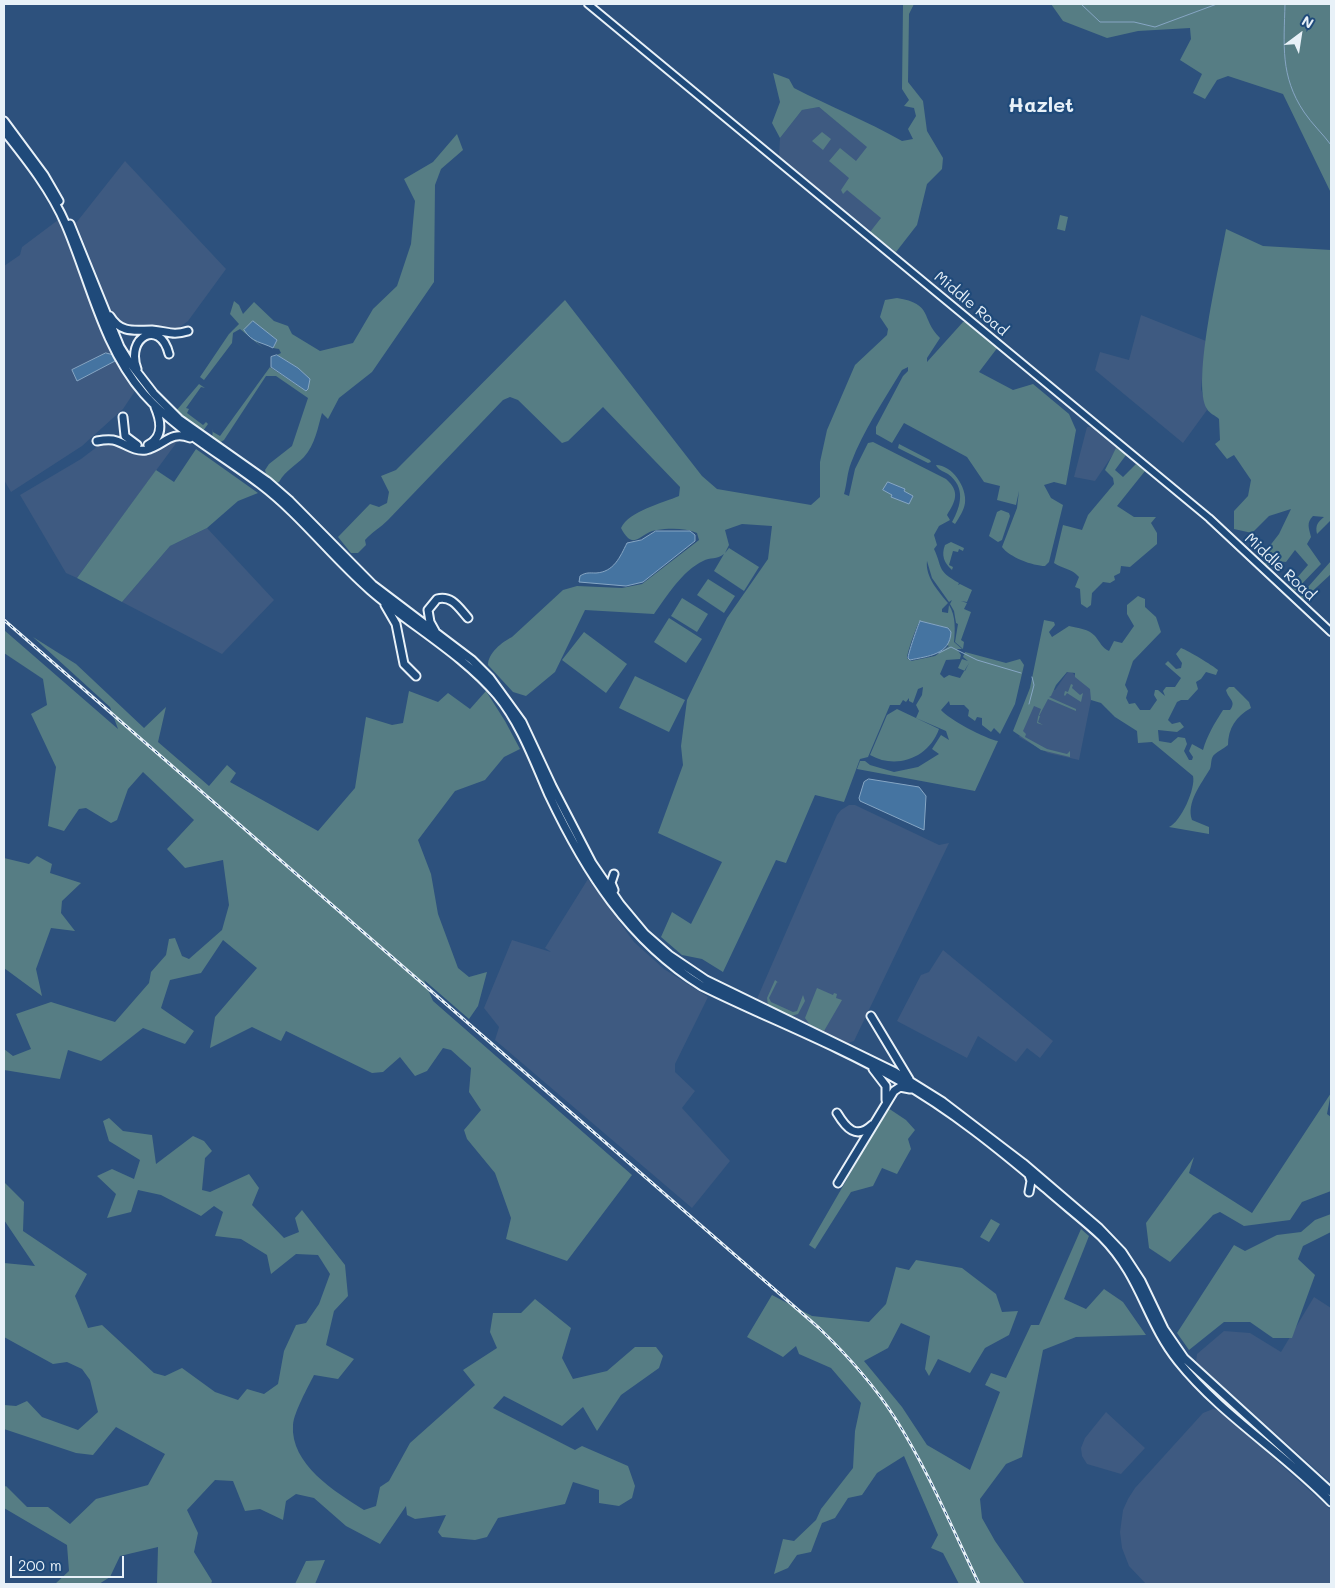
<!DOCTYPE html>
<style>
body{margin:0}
#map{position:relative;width:1335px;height:1588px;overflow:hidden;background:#2d517d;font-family:Mali,sans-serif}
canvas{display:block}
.frame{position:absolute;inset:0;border:5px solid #e8f1f8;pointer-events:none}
.north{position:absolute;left:1275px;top:10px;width:50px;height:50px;-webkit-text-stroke:4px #1f4a7a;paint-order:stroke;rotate:31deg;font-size:14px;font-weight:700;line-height:20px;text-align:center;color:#e8f1f8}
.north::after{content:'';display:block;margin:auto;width:18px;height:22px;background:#e8f1f8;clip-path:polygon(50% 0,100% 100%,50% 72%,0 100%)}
.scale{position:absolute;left:10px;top:1556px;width:114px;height:22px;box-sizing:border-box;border:2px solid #e8f1f8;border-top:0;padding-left:6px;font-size:15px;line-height:18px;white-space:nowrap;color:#e8f1f8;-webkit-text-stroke:4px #1f4a7a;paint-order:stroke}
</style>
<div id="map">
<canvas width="1335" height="1588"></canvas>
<div class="frame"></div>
<div class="north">N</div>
<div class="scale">200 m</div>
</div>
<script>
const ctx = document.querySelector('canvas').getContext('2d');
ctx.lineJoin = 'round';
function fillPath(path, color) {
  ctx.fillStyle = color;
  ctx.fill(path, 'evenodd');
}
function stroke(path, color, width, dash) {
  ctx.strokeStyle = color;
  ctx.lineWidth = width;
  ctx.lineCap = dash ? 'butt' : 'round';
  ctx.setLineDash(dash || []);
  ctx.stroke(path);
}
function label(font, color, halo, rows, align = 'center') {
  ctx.font = font + ' Mali,sans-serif';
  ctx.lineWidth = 4.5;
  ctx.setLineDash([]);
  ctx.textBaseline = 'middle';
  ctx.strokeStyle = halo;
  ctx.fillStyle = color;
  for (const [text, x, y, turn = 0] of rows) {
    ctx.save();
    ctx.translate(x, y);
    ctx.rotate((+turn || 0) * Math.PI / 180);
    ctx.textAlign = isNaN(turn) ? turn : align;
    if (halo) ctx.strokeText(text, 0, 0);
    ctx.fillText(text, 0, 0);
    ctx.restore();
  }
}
fillPath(new Path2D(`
 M819,107L868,147L896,252L779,156L780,138L802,110Z
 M125,161L226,269L188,321L176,330L154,325L127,326L118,322L113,315L76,223Z
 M58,220L116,359L135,391L123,409L82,446L11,492L4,480V266L20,255L22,247Z
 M1141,315L1206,341L1201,389L1207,410L1183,443L1095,370L1100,352L1129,360Z
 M1087,427H1093L1118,447L1095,481L1074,477Z
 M171,438L177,442L77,578L66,573L20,495L81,459L102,443H115L133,452Z
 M207,528L274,600L222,654L122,602L170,546Z
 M1069,670L1093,690L1079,760L1048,753L1019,737L1034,704L1051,688L1055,690Z
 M849,805H855L939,845L949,843L854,1041L848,1043L756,1001L837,815L841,810Z
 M588,879L634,942L664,969L708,997L675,1064V1072L695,1091L682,1108L730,1161L692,1208L495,1040L499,1027L484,1008L512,940L551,952L545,948Z
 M943,950L1053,1041L1040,1058L1027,1048L1016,1062L978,1036L967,1058L897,1021L921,975L929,972Z
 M1314,1297L1331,1308V1483L1196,1362L1197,1354L1224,1331L1250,1333L1281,1352Z
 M1213,1409L1221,1411L1331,1510V1584H1146L1129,1566L1122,1548L1120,1532L1123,1510L1128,1499L1135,1488L1203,1413Z
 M1106,1412L1145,1448L1121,1474L1087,1464L1082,1456L1081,1448L1085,1438Z`), '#3e5a81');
fillPath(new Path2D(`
 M903,4H914L909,14L908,82L923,101L927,131L943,158L942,169L927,184L917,225L896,252L870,232L881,218L847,190L843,194L841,190L849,178L829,161L840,148L856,161L867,147L819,107L802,110L780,138L772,123L780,102L773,73L789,79L794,88C829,106 867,121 902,141L913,139L908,129L916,116L914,108L904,106L909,100L902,89Z
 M1051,4H1331V193L1283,94L1228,76L1217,80L1205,99L1193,93L1202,74L1180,60L1191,39L1190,28L1138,31L1107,38L1063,21Z
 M822,132L831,139L823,150L812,141Z
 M457,134L463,150L441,169L435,185L434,282L372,372L339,398L328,419L322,413C318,427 315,445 304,457C295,466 286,470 279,482L274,484L267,478L265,470L269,464L292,446L308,398L276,376H266L224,440L218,444L212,439L213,429V432L220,436L270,367L306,391L298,368L277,355L281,353L279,349L273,348L277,340L246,332L263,348L240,329L233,333L232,343L204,380L200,377L229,334L239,324L230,314L234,301L239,305L243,314L254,302L274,321L288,326L292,334L320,351L353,343L373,309L397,286L411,244L415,201L404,179L433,162Z
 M1060,215L1068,217L1065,231L1057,229Z
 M1226,229L1263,246L1331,250V520L1317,534C1315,525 1318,522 1324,517L1313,516C1306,523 1309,528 1311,537L1307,544L1321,564L1295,591L1290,586L1308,565L1295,550L1286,562L1277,561L1275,569L1265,564L1262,556L1279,534L1291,509L1269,516L1252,533L1234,529V511L1248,496L1251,480L1234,455L1227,459L1215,444L1220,440L1219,419C1216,416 1209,413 1207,409C1191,383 1220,264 1226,229Z
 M897,298C934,304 920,318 940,338L927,358V362L963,322H967L998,347L979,372L1013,390L1033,384L1069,414L1076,430L1066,485L1054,482L1044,485L1051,498L1063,505L1049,562L1045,566C1033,566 1009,557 1002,547L1017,508L1019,491L1016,505L997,500L1000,486L984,482L967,457L904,423L892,443L876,434V427L903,376L908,371V367L902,370C884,400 863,431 851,463C847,473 847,484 844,494L849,496L855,469L868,443L873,442L946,479C961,492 955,502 947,515L950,520L939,526L934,535L937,545L934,549C943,568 936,570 959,583L958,585L960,584L972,590L967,602L961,601L967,603L964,609L971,612L961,640L964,642L963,649L955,642L958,624L956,623L954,611L950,604L952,600L949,602L932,578L927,561C925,577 939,592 948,603L942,609V612L948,613L949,605C956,616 955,630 954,642L962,649H957L961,655L960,659L946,660L940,674L944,678L949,675L960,678L969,663L965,671L958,668L962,659L968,661L963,657L965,652L1006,663L1020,659L1024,665L1015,704L1000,734L994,728L991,732L982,725V718L977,717L975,721L968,716L969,710L964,705H950L949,701L941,710C948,719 986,739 998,741L975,791L857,769L860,761H865L870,765L894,772L918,767L939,754L932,749L941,735L949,740L946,731L916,718L919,711L916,705L922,695L923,687L918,689L913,703L909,701V698L906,702L903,700L900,705H890L868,757L860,759L844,802L815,795L786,863L776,860L723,972L702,959L682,955L661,937L672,912L691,924L722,862L658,833L683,765L681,746L687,700L727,618L768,559L772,526L742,524L725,530L729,545L725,553L729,548L759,567L744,591L714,571L724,554C717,560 710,557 703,561C682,571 667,596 654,614L585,610L555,672L526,696L513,692L488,665C488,653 502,642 512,637L563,590L577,586L622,588L642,584L699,540L697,533C686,528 670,528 657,530C640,532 634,553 621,528C629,511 663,503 679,496L680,487L603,407L568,441L562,443L518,400L510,397L503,400L388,520C380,528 372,532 365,540L366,545L358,553H351L338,537L370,504L379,507L387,503L389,492L381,476L396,470L565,300L702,476L717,489L811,505L820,497V462L827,430L855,365L887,335L888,329L880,317L885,300ZM920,621L949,628L951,635L947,645L949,646L935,656L911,661L907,658C907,653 917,624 920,621Z
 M199,384L205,388L201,387L186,408L189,409L187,413L203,425L206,422L208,424L203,431H198L176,411Z
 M899,444L930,460L931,462L928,463L898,448Z
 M1116,448L1126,455L1115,470L1123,477L1136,464L1145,471L1117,506L1134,517H1156L1151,523L1157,533V544L1130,567L1121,566L1120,573L1114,576L1115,580L1110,583L1103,582L1092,593L1091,605L1087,608L1081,604L1080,589L1075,587L1079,577C1071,568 1063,569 1054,563L1063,525L1082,530L1088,515L1114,484L1113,478L1105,470Z
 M196,449L258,493L238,501L207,528L170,546L122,602L77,578L156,470L174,482Z
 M936,465C952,465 967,487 965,503C964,510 959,518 955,524L952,522C961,506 966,487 948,474C943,471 938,470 936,465Z
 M1001,510L1009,513L1010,516L1002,540L998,542L989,536L997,512Z
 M951,542L964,548L963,551L959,549L958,552L953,551L949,565L953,567L952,570C944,563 941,555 945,545Z
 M1331,561V574L1304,599L1300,596Z
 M708,579L735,596L724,613L697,595Z
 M1138,596L1145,599V607L1156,617L1161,632L1133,661L1125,685L1128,691L1126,698L1129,704L1135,703L1140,710H1150L1157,700L1154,695L1155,690H1158L1165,696L1163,691L1166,687H1175L1181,678L1165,664L1168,661L1176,669L1181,668L1182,663L1176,654L1181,648C1189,651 1212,665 1218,670L1216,675L1206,672L1201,679L1196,682L1198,689L1188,700H1181L1177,702L1168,720L1172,724L1180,722L1184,727L1177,732L1158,730L1159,741L1171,743L1178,737L1185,738L1187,744L1184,751L1189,760H1192L1193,757L1189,751L1192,744L1203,750C1207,736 1214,724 1223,710H1230C1237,701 1228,699 1226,690L1229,687H1234L1249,702L1251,708C1236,716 1228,729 1228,745C1223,749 1218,751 1215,754C1210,758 1212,764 1210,769C1201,784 1186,803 1192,820L1209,827V834L1169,827C1181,822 1196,788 1193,776L1152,742L1138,743L1137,731L1115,717L1101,703L1091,700L1090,689L1075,677V673L1067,672L1056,685L1051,696L1049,697L1076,709V711L1048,699L1039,716H1040L1038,722L1043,725L1037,723L1038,717L1035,725L1041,709L1034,706L1023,731L1026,734L1025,737L1047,749L1067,754L1070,751V757L1041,750L1013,731L1030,688L1044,620L1054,622L1055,625L1049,632L1052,637L1069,626C1078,628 1089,629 1095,636C1100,642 1102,648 1109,651L1114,641L1122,643L1134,626L1127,614V605Z
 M682,598L708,614L697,632L671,616Z
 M669,618L702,639L686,663L654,642Z
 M4,630L118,729L110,707L33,637L76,664L144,728L166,707L158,742L209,786L227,765L236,773L230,782L318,831L355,788L366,717L392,725L403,723L409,691L438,702L448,693L470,709L486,691L505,721L520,749L504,757L485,780L455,791L418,840L431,874L438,914L458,968L469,977L487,972L478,1006L469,1019L424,980L433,1001L632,1175L567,1261L506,1239L511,1218L495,1173L467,1139L464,1130L481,1110L469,1092L471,1068L451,1050L443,1048L427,1071L415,1076L400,1057L383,1072L372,1073L286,1031L281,1041L252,1027L210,1048L215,1017L257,968L223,940L201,973L170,980L161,1008L194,1031L185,1044L143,1028L101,1061L68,1050L60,1079L4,1070V1049L13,1056L31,1049L16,1014L51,1002L115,1022L149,983L151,972L166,955L169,939L175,938L182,956L189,959L222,930L229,905L223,860L185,868L167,849L194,820L143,772L128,789L117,820L111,823L86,808L79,809L64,831L48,826L56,767L31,714L47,705L43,679L4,653Z
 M584,632L627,664L606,693L562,660Z
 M635,676L685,700L669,732L619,708Z
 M1071,684L1073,685L1072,688L1080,695L1083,693L1081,702L1067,693L1065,696L1064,695L1065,691L1068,692Z
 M897,709L939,729C929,758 896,770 870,755L887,715Z
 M37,856L52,864L50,873L81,883L62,901L61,913L75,931L51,928L36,969L42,996L4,968V858L29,864Z
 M775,980L779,983L777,982L769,998L771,1002L793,1012L797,1011L803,995L805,1001L798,1014L791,1016L768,1005L767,998Z
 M817,988L833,995L834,993L837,994L836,998L842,1000L824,1031L810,1025L805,1018Z
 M1331,1093L1327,1114L1331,1117V1191L1302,1202L1290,1220L1244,1226L1220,1212L1213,1215L1170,1262L1149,1248L1146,1223L1194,1157L1189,1173L1252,1213Z
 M888,1108L906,1120L915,1130L908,1139L911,1149L897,1174L882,1168L873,1186L851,1192L815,1249L809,1245Z
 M109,1118L123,1131L152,1135L156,1164L193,1136L204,1141L212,1151L205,1158L202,1190L210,1192L249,1174L259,1188L252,1205L284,1238L299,1232L295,1218L302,1210L345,1265L348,1296L334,1311L326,1345L354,1359L338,1379L314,1375C308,1387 294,1412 293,1425C290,1464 335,1492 364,1510L376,1506L380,1487L389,1481L410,1443L475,1385L463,1370L497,1348L490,1332L493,1313H521L535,1299L571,1328L562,1358L573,1379L607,1371L635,1347H656L663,1356L659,1368L621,1395L597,1431L583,1407L562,1426L504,1396L493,1408L575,1450L582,1446L628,1466L635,1486L632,1498L619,1506L599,1503V1490L573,1482L565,1504L498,1518L487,1537L475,1540L442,1537L438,1532L446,1515L415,1519L407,1515L406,1506L380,1544L346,1526L314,1498L296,1494L286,1501L283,1520L260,1509L245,1511L233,1481L215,1480L187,1510L198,1533L194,1552L212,1581L211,1584H157L158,1547L120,1556L110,1577L99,1584H55L69,1571L67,1545L4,1508V1487L6,1486L27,1507H48L70,1524L96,1499L148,1485L165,1454L116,1427L93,1455L76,1453L4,1429V1405L16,1406L27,1401L42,1417L78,1430L98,1412L90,1380L82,1369L67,1362L53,1364L4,1337V1263L35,1266L4,1220V1182L24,1202L23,1231L87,1274L75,1296L88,1328L102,1325L154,1373L165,1376L182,1368L215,1392L238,1400L247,1389L264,1394L278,1384L284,1351L296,1325L306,1323L319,1304L330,1274L318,1255L296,1254L271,1274L267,1255L241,1239L215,1236L223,1212L214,1206L201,1216L161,1195L138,1190L131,1212L107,1218L116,1194L97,1176L112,1169L134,1179L140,1160L109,1141L103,1121Z
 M1331,1214V1232L1303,1246L1298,1259L1315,1275L1292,1338H1273L1250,1322H1224L1189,1350L1177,1333L1234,1245L1245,1251L1277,1235L1301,1232L1315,1220Z
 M991,1219L1000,1224L989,1242L980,1237Z
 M1081,1229L1089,1236L1064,1299L1086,1309L1104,1289L1123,1302L1146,1335L1076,1337L1043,1350L1022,1457L1006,1464L980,1499L982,1518L995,1541L1025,1584H959L943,1553L931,1548L938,1535L904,1456L877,1473L862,1495L848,1498L835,1518L822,1523L811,1552L797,1555L788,1568L774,1574L783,1539L794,1541L816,1520L821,1509L853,1468L855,1431L861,1403L831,1368L799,1354L796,1346L783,1357L747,1337L772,1295L812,1316L869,1322L886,1304L896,1267L909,1270L916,1260L962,1268L996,1294L1002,1312L1018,1311L1009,1335L985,1348L970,1373L938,1359L929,1376L925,1369L930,1336L901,1323L888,1348L864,1361L902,1407L927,1445L970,1470L1000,1392L985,1385L991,1373L1006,1378L1031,1325H1039Z
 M325,1560L315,1584H295L306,1561Z`), '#567d84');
const water = new Path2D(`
 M253,321L277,340L273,348C262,342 252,343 244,330Z
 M106,353L114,355L115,361L77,381L72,370Z
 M277,355L298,368L310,379L308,389L306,391L271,367V357Z
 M888,482L905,489L904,491L913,496L909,504L891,497L892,495L883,490Z
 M656,531H690L695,535V541L643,582L626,586L579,582L580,576C586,572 590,573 596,573C614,572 620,557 627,543L641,540Z
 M920,621L948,628L951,632C950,655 928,656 910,660L908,658C908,654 918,625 920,621Z
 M869,779L919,787L926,796L924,830L860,801L859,798L864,782Z`);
fillPath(water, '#4574a1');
stroke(water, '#86a6c4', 1);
stroke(new Path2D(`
 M1081,4L1100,22H1134L1155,27L1217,4
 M1285,4C1284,45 1280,76 1304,112C1312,124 1323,134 1331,145
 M939,653L951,647L977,660L1021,673
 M1029,704L1034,685L1032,677`), '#86a6c4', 1);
const major = new Path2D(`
 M588,4L1209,518L1331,632`);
const highway = new Path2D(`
 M4,121L44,175L59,201
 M4,131C27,160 51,190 66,225C90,281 103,347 144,394C177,431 221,454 260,484C301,515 332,557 370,590C411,626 461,653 497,695C521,724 534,761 549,795C585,871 629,941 702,986C767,1018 835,1044 898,1080C951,1110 999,1149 1045,1188C1064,1205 1084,1220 1102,1237C1141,1276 1146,1321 1178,1361C1221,1415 1283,1452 1331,1502
 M70,224L120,347L130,363L154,394L179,419L267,481L290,501L373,585L472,660L490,678L522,722L552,786L592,863L620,904L645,934L669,955L706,980L895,1072L943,1102L1023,1163L1099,1228L1122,1252L1141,1281L1164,1329L1184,1358L1331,1492
 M110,316C121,334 135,330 152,330C167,331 172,336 188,331
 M137,369C125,337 160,318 169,354
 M123,417L125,436L137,445
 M97,441C102,440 107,439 113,440C124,442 133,452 146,450C164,446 170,430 190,438
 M148,445C164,437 161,421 155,407
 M385,605L396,624L404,664L416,676
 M435,631L430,622L428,610L437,599C452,595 459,608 468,618
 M614,890L611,883L614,874
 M871,1016L909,1079
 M873,1069L886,1086V1100
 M837,1113C846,1128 856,1140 872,1125
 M1029,1175L1031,1181L1029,1192
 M838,1183L894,1091L900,1087L910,1089`);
stroke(major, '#e8f1f8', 10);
stroke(highway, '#e8f1f8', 11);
stroke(major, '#1f4a7a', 6);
stroke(highway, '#1f4a7a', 7);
const rail = new Path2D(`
 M4,620L819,1328C847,1355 874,1385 895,1418C928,1470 952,1528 979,1584`);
stroke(rail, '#e8f1f8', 3);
stroke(rail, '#1f4a7a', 1, [4]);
label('15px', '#e8f1f8', '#1f4a7a', [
 ["Middle Road",971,304,40],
 ["Middle Road",1280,567,43]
]);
label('bold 20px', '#e8f1f8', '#1f4a7a', [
 ["Hazlet",1041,106]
]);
</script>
